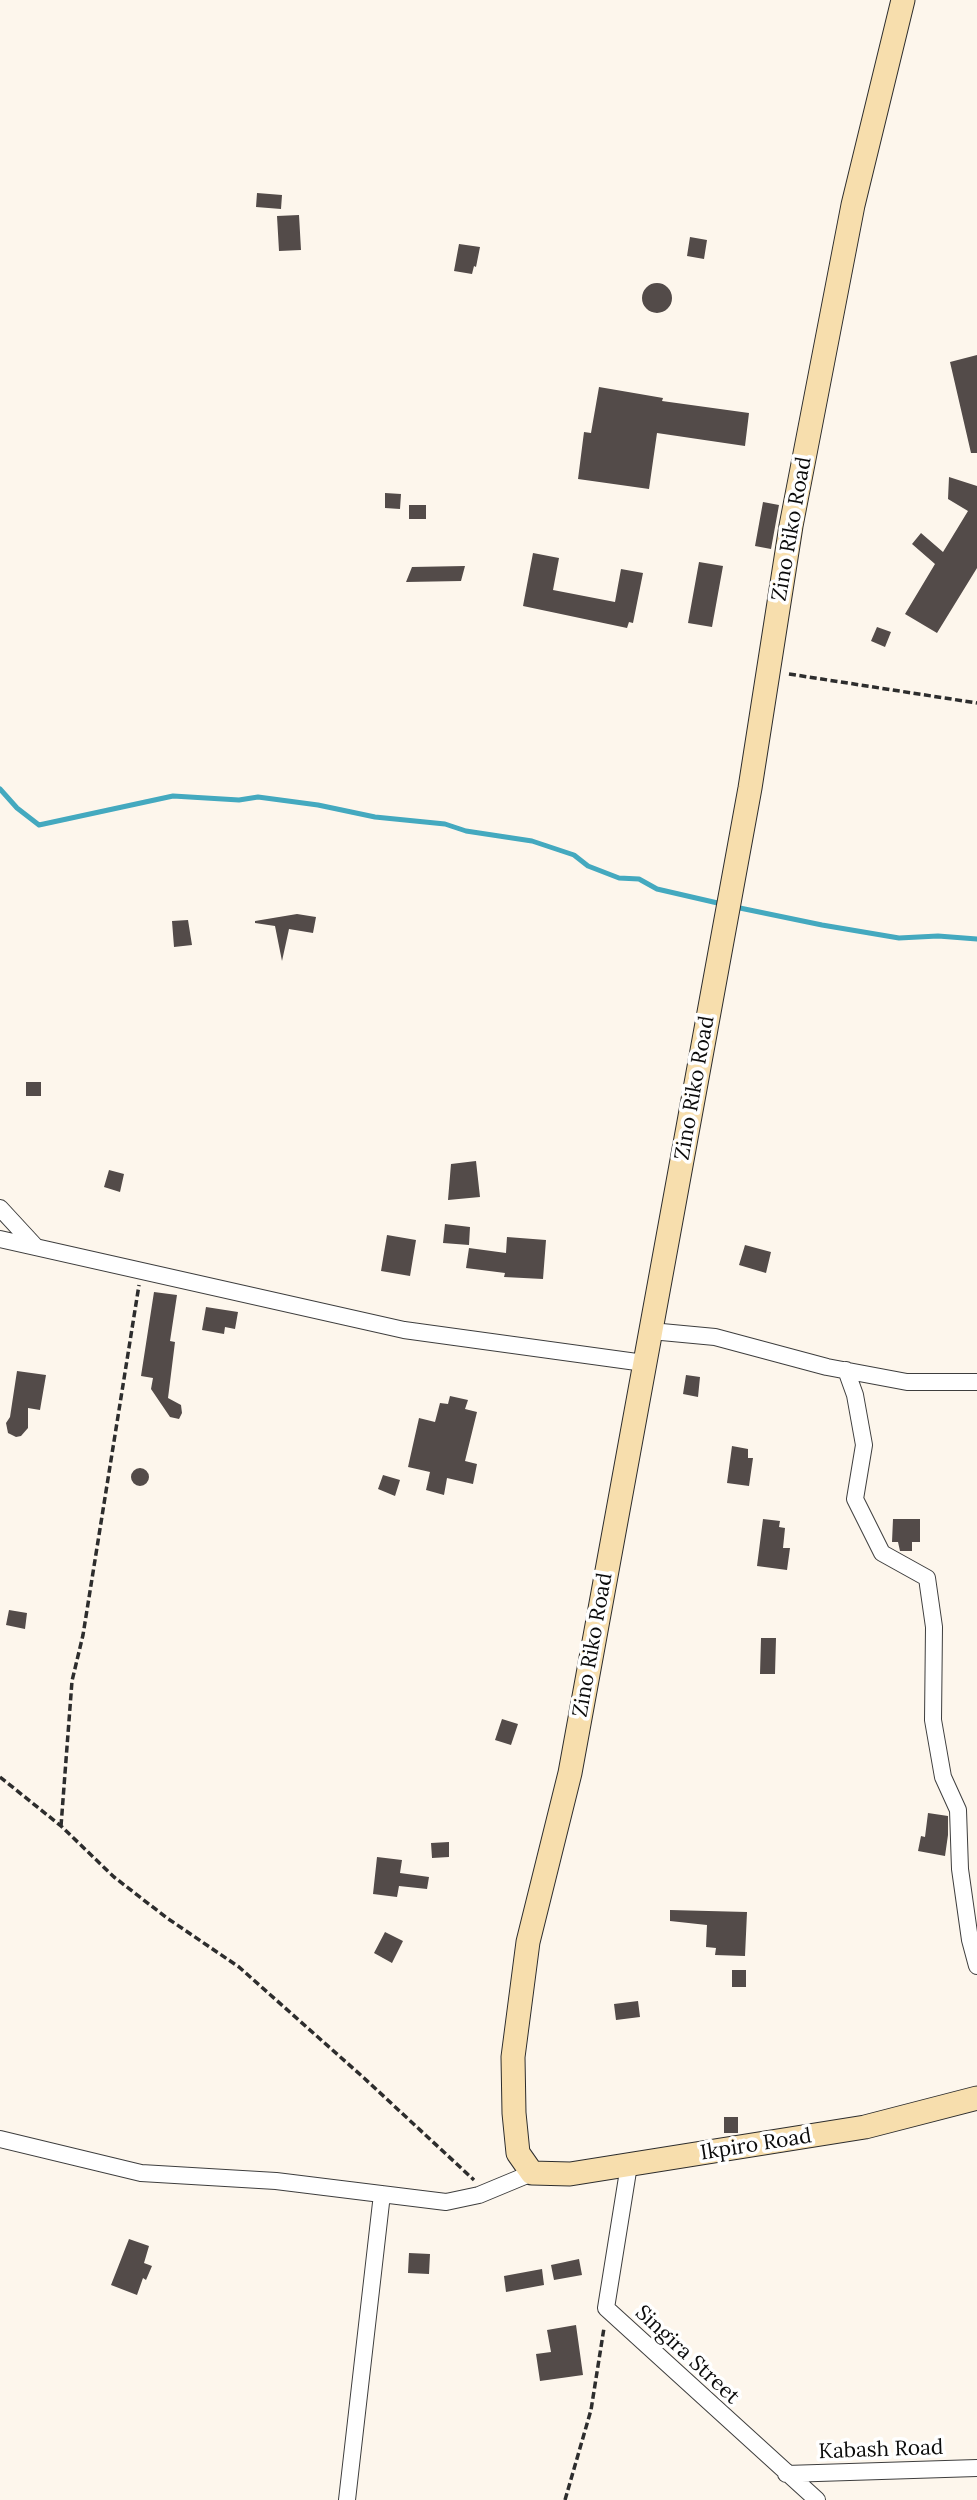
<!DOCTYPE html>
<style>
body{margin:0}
canvas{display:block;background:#fdf6ec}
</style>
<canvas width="977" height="2500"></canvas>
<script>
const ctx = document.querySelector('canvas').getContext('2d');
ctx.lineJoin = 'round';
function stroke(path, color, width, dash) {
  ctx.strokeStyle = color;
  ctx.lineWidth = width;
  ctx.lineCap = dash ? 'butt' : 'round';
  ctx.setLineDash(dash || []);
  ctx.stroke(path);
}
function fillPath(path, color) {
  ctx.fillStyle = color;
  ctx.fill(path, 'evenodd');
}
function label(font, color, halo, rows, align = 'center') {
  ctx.font = font + ' Lora,serif';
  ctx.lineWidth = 7;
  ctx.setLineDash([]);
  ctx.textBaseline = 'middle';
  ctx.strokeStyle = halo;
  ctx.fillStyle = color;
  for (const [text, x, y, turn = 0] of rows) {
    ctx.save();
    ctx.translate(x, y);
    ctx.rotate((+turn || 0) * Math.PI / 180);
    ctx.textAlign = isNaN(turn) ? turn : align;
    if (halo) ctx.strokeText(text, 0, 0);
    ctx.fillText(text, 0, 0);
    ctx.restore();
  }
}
stroke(new Path2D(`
 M0,789L17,808L39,825L173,796L239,800L258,797L318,805L375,817L445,824L466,831L532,841L574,855L588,866L619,878L639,879L657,889L722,904
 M735,907L822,925L899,938L938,936L977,939`), '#44a9bf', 5);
fillPath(new Path2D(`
 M257,193L282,195L281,209L256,207Z
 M299,215L301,250L279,251L277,216Z
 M690,237L707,240L704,259L687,256Z
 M459,244L480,247L476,267L474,266L472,274L454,271Z
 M642 298a15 15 0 1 1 30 0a15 15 0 1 1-30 0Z
 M977,355V453H971L950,362Z
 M599,387L663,398L662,401L749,413L745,446L657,433L649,489L578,479L584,432L591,433Z
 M949,477L977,486V568L937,633L905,614L935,564L912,544L921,533L943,552L968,511L948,499Z
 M385,493L401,494L400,509L385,508Z
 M763,502L779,505L771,549L755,546Z
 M409,505H426V519H409Z
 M533,553L559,558L553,590L615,602L621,569L643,573L633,623L629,622L627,628L523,606Z
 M699,562L723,566L712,627L688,623Z
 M465,566L461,581L406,582L412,567Z
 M877,627L891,632L885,647L871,641Z
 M297,914L316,917L313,933L289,929L282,961L275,926L255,923V921Z
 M188,920L192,945L174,947L172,921Z
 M26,1082H41V1096H26Z
 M476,1161L480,1197L448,1200L451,1164Z
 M109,1170L124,1174L120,1192L104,1187Z
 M445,1224L470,1227L469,1245L443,1243Z
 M387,1235L416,1240L410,1276L381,1271Z
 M507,1237L546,1240L543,1279L504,1277L505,1273L466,1268L469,1248L506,1253Z
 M745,1245L771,1252L766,1273L739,1265Z
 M154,1292L177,1295L170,1341L175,1342L168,1398L181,1405L182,1413L179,1419L170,1417L151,1389L153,1378L141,1376Z
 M206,1307L238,1312L235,1329L225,1327L224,1334L202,1330Z
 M17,1371L46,1375L40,1410L28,1408V1428L21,1436L16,1437L8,1433L6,1423L10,1417Z
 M686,1375L700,1377L698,1397L683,1394Z
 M450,1396L468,1400L465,1409L477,1412L465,1461L477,1464L473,1484L447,1478L444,1495L426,1490L430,1472L408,1467L419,1418L435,1422L440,1403L448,1404Z
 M732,1446L748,1449V1458H753L749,1486L727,1483Z
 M131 1477a9 9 0 1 1 18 0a9 9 0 1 1-18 0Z
 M383,1475L400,1480L395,1496L378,1489Z
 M763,1519L780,1521L779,1527L785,1528L783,1548H790L787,1570L757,1566Z
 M893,1519H920V1542H912V1551H900L898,1542H892Z
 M9,1610L27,1613L25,1629L6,1625Z
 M761,1638H776L775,1674H760Z
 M502,1719L518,1724L511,1745L495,1740Z
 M928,1813L948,1816V1835L945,1856L918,1851L921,1836L925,1837Z
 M449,1842V1857L432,1858L431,1843Z
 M377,1857L402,1860L400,1873L429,1877L427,1889L399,1886L397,1897L373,1894Z
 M670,1910L747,1912L745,1956L715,1955L716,1948L706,1947L707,1925L670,1921Z
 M385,1932L403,1941L392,1963L374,1953Z
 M732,1970H746V1987H732Z
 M638,2001L640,2017L616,2020L614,2004Z
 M724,2117H738V2133H724Z
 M129,2239L149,2246L144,2263L152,2266L146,2280L143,2278L137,2295L111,2285Z
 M409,2253L430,2254L429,2274L408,2273Z
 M579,2259L582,2275L554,2280L551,2265Z
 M542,2269L544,2285L506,2292L504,2276Z
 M576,2325L583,2375L540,2381L536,2354L551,2352L547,2330Z`), '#534b49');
const street = new Path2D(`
 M0,1208L36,1247
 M0,1239L404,1330L644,1363
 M651,1331L715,1337L827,1367L907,1382H977
 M846,1370L855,1395L864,1445L855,1499L882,1553L927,1578L934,1627L933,1720L943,1777L958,1810L960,1869L970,1940L977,1966
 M0,2139L141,2173L276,2181L446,2202L479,2195L532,2173
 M629,2165L606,2308L817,2500
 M786,2474L977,2468
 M347,2500L382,2194`);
const secondary = new Path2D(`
 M903,0L853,205L791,526L750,788L570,1773L528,1942L513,2057L514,2113L518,2153L532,2173L570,2174L865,2127L977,2098`);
stroke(street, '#3e3e3e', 18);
stroke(secondary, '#2d2d2d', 25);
stroke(new Path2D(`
 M789,674L977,703
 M0,1777L61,1826L114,1877L167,1918L239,1967L364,2078L474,2180
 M61,1826L72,1681L83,1635L139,1285
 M565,2500L591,2410L604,2328`), '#2d2d2d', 3.5, [7, 3.5]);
stroke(street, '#fff', 16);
stroke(secondary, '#f7dead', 23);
label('21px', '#0b0b0b', '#fff', [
 ["Zino Riko Road",792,529,-80],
 ["Zino Riko Road",695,1088,-80],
 ["Zino Riko Road",593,1645,-80],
 ["Ikpiro Road",756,2145,-9],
 ["Singira Street",687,2355,43],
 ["Kabash Road",881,2450,-2]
]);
</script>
